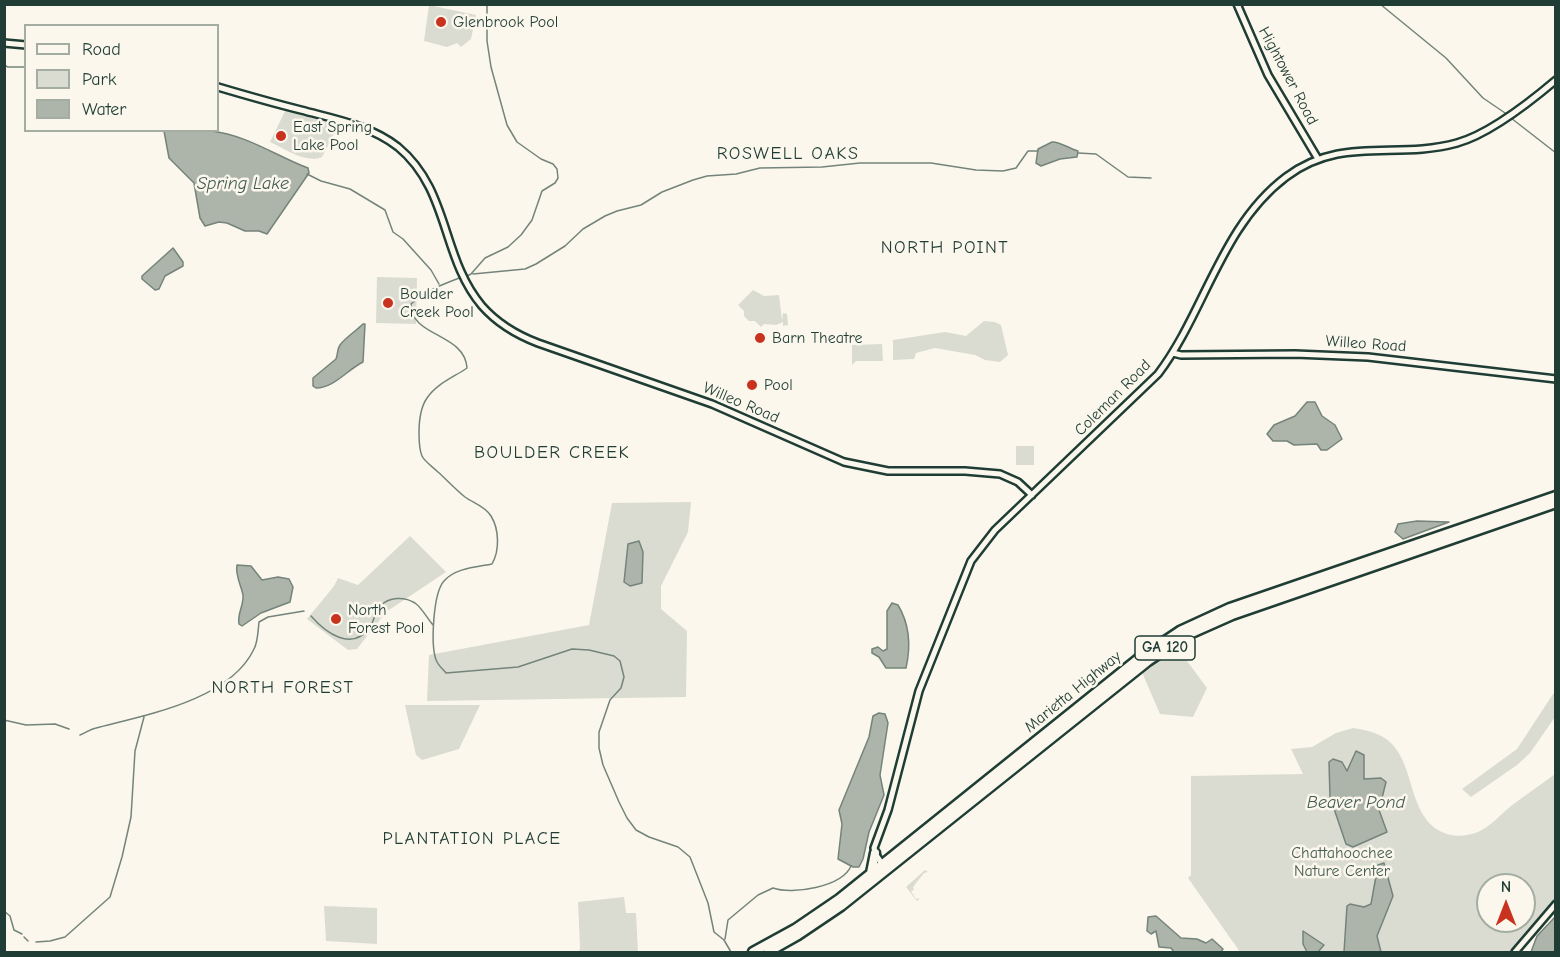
<!DOCTYPE html>
<style>
body{margin:0}
#map{position:relative;width:1560px;height:957px;overflow:hidden;background:#fbf7ec;font-family:"Comic Neue",sans-serif}
canvas{display:block}
.frame{position:absolute;inset:0;border:6px solid #1f3d34;pointer-events:none}
.legend{position:absolute;left:24px;top:24px;width:195px;height:108px;box-sizing:border-box;background:#fbf7ec;border:2px solid #a3ada2;margin:0;padding:8px 10px;list-style:none;font-size:18px;color:#1f3d34}
.legend li{display:flex;align-items:center;gap:12px;height:30px}
.legend b{width:30px;border:2px solid #a3ada2}
.north{position:absolute;left:1476px;top:873px;width:60px;height:60px;box-sizing:border-box;background:#fbf7ec;border:2px solid #a3ada2;border-radius:50%;rotate:0deg;font-size:16px;font-weight:700;line-height:24px;text-align:center;color:#1f3d34}
.north::after{content:'';display:block;margin:auto;width:21px;height:27px;background:#c8321e;clip-path:polygon(50% 0,100% 100%,50% 72%,0 100%)}
</style>
<div id="map">
<canvas width="1560" height="957"></canvas>
<div class="frame"></div>
<ul class="legend">
<li><b style="height:8px;background:#fbf7ec"></b>Road</li>
<li><b style="height:16px;background:#dbdcd1"></b>Park</li>
<li><b style="height:16px;background:#adb4aa"></b>Water</li>
</ul>
<div class="north">N</div>
</div>
<script>
const ctx = document.querySelector('canvas').getContext('2d');
ctx.lineJoin = 'round';
function fillPath(path, color) {
  ctx.fillStyle = color;
  ctx.fill(path, 'evenodd');
}
function stroke(path, color, width, dash) {
  ctx.strokeStyle = color;
  ctx.lineWidth = width;
  ctx.lineCap = dash ? 'butt' : 'round';
  ctx.setLineDash(dash || []);
  ctx.stroke(path);
}
function label(font, color, halo, rows, align = 'center') {
  ctx.font = font + ' "Comic Neue",sans-serif';
  ctx.lineWidth = 5;
  ctx.setLineDash([]);
  ctx.textBaseline = 'middle';
  ctx.strokeStyle = halo;
  ctx.fillStyle = color;
  for (const [text, x, y, turn = 0] of rows) {
    ctx.save();
    ctx.translate(x, y);
    ctx.rotate((+turn || 0) * Math.PI / 180);
    ctx.textAlign = isNaN(turn) ? turn : align;
    if (halo) ctx.strokeText(text, 0, 0);
    ctx.fillText(text, 0, 0);
    ctx.restore();
  }
}
fillPath(new Path2D(`
 M429,5L476,15L471,39L461,47L457,43L447,47L424,41Z
 M286,109L338,126L322,157C306,164 285,149 270,142Z
 M377,277L417,278L416,324L376,323Z
 M753,290L764,296L779,295L782,320L783,313L787,314L788,325L783,326V322L776,325L764,324L761,327L755,321H749L744,316V311L738,305Z
 M984,321L995,322L1001,325L1008,355L1000,362L985,360L975,355L935,348L916,353L914,359L893,360V340L945,332L966,336Z
 M882,344L883,361H856L852,365V345Z
 M1016,446H1034V465H1016Z
 M691,502L688,532L661,586V609L687,631L686,697L427,701L429,655L589,625L612,503Z
 M410,536L446,572L386,612L357,649L348,650L307,619L334,586L338,578L358,585Z
 M1176,646L1207,688L1193,717L1160,714L1141,670Z
 M1555,691V717L1530,753L1517,765L1471,797L1462,789L1517,749Z
 M405,705H480L459,749L422,760L416,755Z
 M1353,728C1366,730 1381,733 1391,743C1417,769 1407,820 1447,834C1457,837 1468,836 1478,832C1491,826 1500,815 1511,806C1525,795 1541,785 1555,774V901L1515,952H1240L1188,878L1191,875V776L1303,774L1291,749L1312,747L1336,733ZM1488,885H1524V921H1488Z
 M925,870L928,872L924,873L913,887L914,890L911,891L916,899L920,898L917,901L906,887Z
 M624,897L626,913H636L638,952L607,951L579,952L580,948L578,902Z
 M324,906L377,908V944L326,941Z`), '#dbdcd1');
const water = new Path2D(`
 M164,131C180,130 196,129 211,131C247,135 276,156 308,168L309,173L267,234L259,231H245L227,223L219,222L205,226L200,218L194,183L169,158Z
 M1052,142C1058,141 1071,149 1078,151L1077,157L1060,159L1041,166L1036,163L1038,149Z
 M173,248L183,262V266L165,276L159,289L155,290L142,279V276Z
 M363,324H365L363,362C347,370 334,388 316,388L313,386V378L336,359C338,354 337,349 340,345C346,337 356,331 363,324Z
 M1307,402H1315L1322,416L1335,425L1342,439L1327,450H1321L1317,444L1294,445L1287,441H1273L1267,434L1274,425L1295,416Z
 M1417,521L1449,522L1403,539L1395,532L1398,524Z
 M639,541L643,552L642,583L630,586L624,582L628,544Z
 M237,565L251,566L262,580L278,577L289,579L293,587L290,602L261,613L242,626L239,624C237,613 244,606 243,595C241,585 235,575 237,565Z
 M892,603L898,605C910,625 911,646 906,668H886L879,657L872,653V649L878,647L883,651L887,649V611Z
 M879,713L885,714L888,723L880,775L884,795L869,832L863,859L859,867H853L838,859L842,824L839,810L869,737L873,716Z
 M1356,751L1364,755V779L1381,778L1386,782L1379,810L1387,832L1353,847L1346,844L1330,797L1329,762L1333,759L1342,762L1347,771Z
 M1384,863L1393,896L1377,936L1381,952H1344L1347,906L1350,904L1364,907L1371,904L1378,865Z
 M1156,916L1181,938L1197,939L1206,943L1212,939L1223,949L1221,952H1174L1171,948L1159,947L1156,931L1151,934L1147,931L1148,917Z
 M1555,917V952H1531L1537,936Z
 M1303,931L1324,945L1318,952H1307L1303,944Z`);
fillPath(water, '#adb4aa');
stroke(water, '#74847b', 1.5);
stroke(new Path2D(`
 M1380,4L1446,58L1483,98L1508,115
 M4,65L8,67H26
 M1511,118L1556,153
 M1078,153L1096,154L1128,177L1151,178
 M307,174L321,181L350,189L385,210L393,232L403,239L431,270L439,284
 M473,274L525,269L536,264L565,246L583,229L605,216L617,211L641,205L662,192L693,180L707,176L736,174L760,168L822,167L860,163H931L976,170L1003,171L1016,168L1028,151H1038
 M467,276L471,274L485,258L508,247L521,235L532,220L542,191L555,183L558,178L557,169L553,164L541,159L517,142L507,125L491,67L487,41V4
 M462,277C444,284 426,290 411,304C410,337 465,333 467,368C454,377 436,384 427,398C420,408 419,421 419,433C419,440 419,449 422,456C425,462 433,467 438,472C447,480 455,489 465,497C473,503 485,506 491,516C499,529 500,550 492,564C477,567 455,568 444,581C433,593 430,648 437,662C439,666 444,670 446,673L518,667L572,649L589,650L614,656L620,661L624,677L621,688L610,700L599,732V748L603,765L619,802L627,818L636,830L649,837L678,847L690,857L708,903L714,932L724,940L731,952
 M311,616C325,632 352,653 370,627C374,621 375,612 380,606C389,597 404,596 415,603C422,608 427,618 433,625
 M4,720L26,725L55,724L69,729
 M80,735C86,733 90,729 96,728C146,715 230,700 254,649C258,642 258,630 259,622L268,617L304,611
 M4,911L10,916L14,930L22,934
 M24,937L28,941
 M725,939L728,920L758,895L773,888C792,895 842,887 851,866
 M36,942L50,941L65,937L110,897L122,857L131,817L135,751L144,717`), '#74847b', 1.5);
const minor = new Path2D(`
 M1237,4L1268,75L1318,159
 M4,43L26,45
 M218,87C245,95 273,103 301,110C334,119 370,125 398,147C450,190 441,258 482,306C497,323 517,335 538,343L712,404L844,462L888,471H965L1000,474L1018,482L1032,495
 M1173,353L1181,355L1295,354L1368,357L1556,379
 M884,867L876,855L874,848L888,810L919,691L971,561L995,530L1158,374C1205,312 1221,226 1286,177C1341,135 1396,160 1457,143C1489,134 1530,102 1556,80
 M1515,952L1556,904`);
const highway = new Path2D(`
 M871,873L875,853
 M753,952L795,929L839,899L1138,659L1180,631L1230,608L1556,496
 M768,952L798,935L841,906L1148,661L1187,635L1232,615L1556,503`);
stroke(minor, '#1f3d34', 10);
stroke(highway, '#1f3d34', 13);
stroke(minor, '#fbf7ec', 5);
stroke(highway, '#fbf7ec', 8);
for (const [x, y, r, color] of [
 [441,22,6,"#c8321e"],
 [281,136,6,"#c8321e"],
 [388,303,6,"#c8321e"],
 [760,338,6,"#c8321e"],
 [752,385,6,"#c8321e"],
 [336,619,6,"#c8321e"]
]) {
  const dot = new Path2D();
  dot.arc(x, y, r, 0, 2 * Math.PI);
  ctx.fillStyle = color;
  ctx.fill(dot);
  stroke(dot, '#fbf7ec', 2);
}
for (const [x, y, w] of [
 [1165,648,60]
]) {
  const box = new Path2D();
  box.roundRect(x - w / 2, y - 12, w, 24, 4.5);
  ctx.fillStyle = '#fbf7ec';
  ctx.fill(box);
  stroke(box, '#1f3d34', 1.5);
}
label('bold 15px', '#1f3d34', null, [
 ["GA 120",1165,648]
]);
label('16px', '#1f3d34', '#fbf7ec', [
 ["Glenbrook Pool",453,22],
 ["East Spring",293,127],
 ["Lake Pool",293,145],
 ["Boulder",400,294],
 ["Creek Pool",400,312],
 ["Barn Theatre",772,338],
 ["Pool",764,385],
 ["North",348,610],
 ["Forest Pool",348,628]
], 'left');
label('16px', '#1f3d34', '#fbf7ec', [
 ["Hightower Road",1288,76,62],
 ["Willeo Road",1366,344,4],
 ["Coleman Road",1113,398,-45],
 ["Willeo Road",741,403,23],
 ["Marietta Highway",1073,692,-39]
]);
label('16px', '#455d53', '#fbf7ec', [
 ["Chattahoochee",1342,853],
 ["Nature Center",1342,871]
]);
ctx.letterSpacing = '1.5px';
label('18px', '#1f3d34', '#fbf7ec', [
 ["ROSWELL OAKS",788,154],
 ["NORTH POINT",945,248],
 ["BOULDER CREEK",552,453],
 ["NORTH FOREST",283,688],
 ["PLANTATION PLACE",472,839]
]);
ctx.letterSpacing = '0px';
label('italic 18px', '#425b52', '#fbf7ec', [
 ["Spring Lake",243,184],
 ["Beaver Pond",1356,803]
]);
</script>
